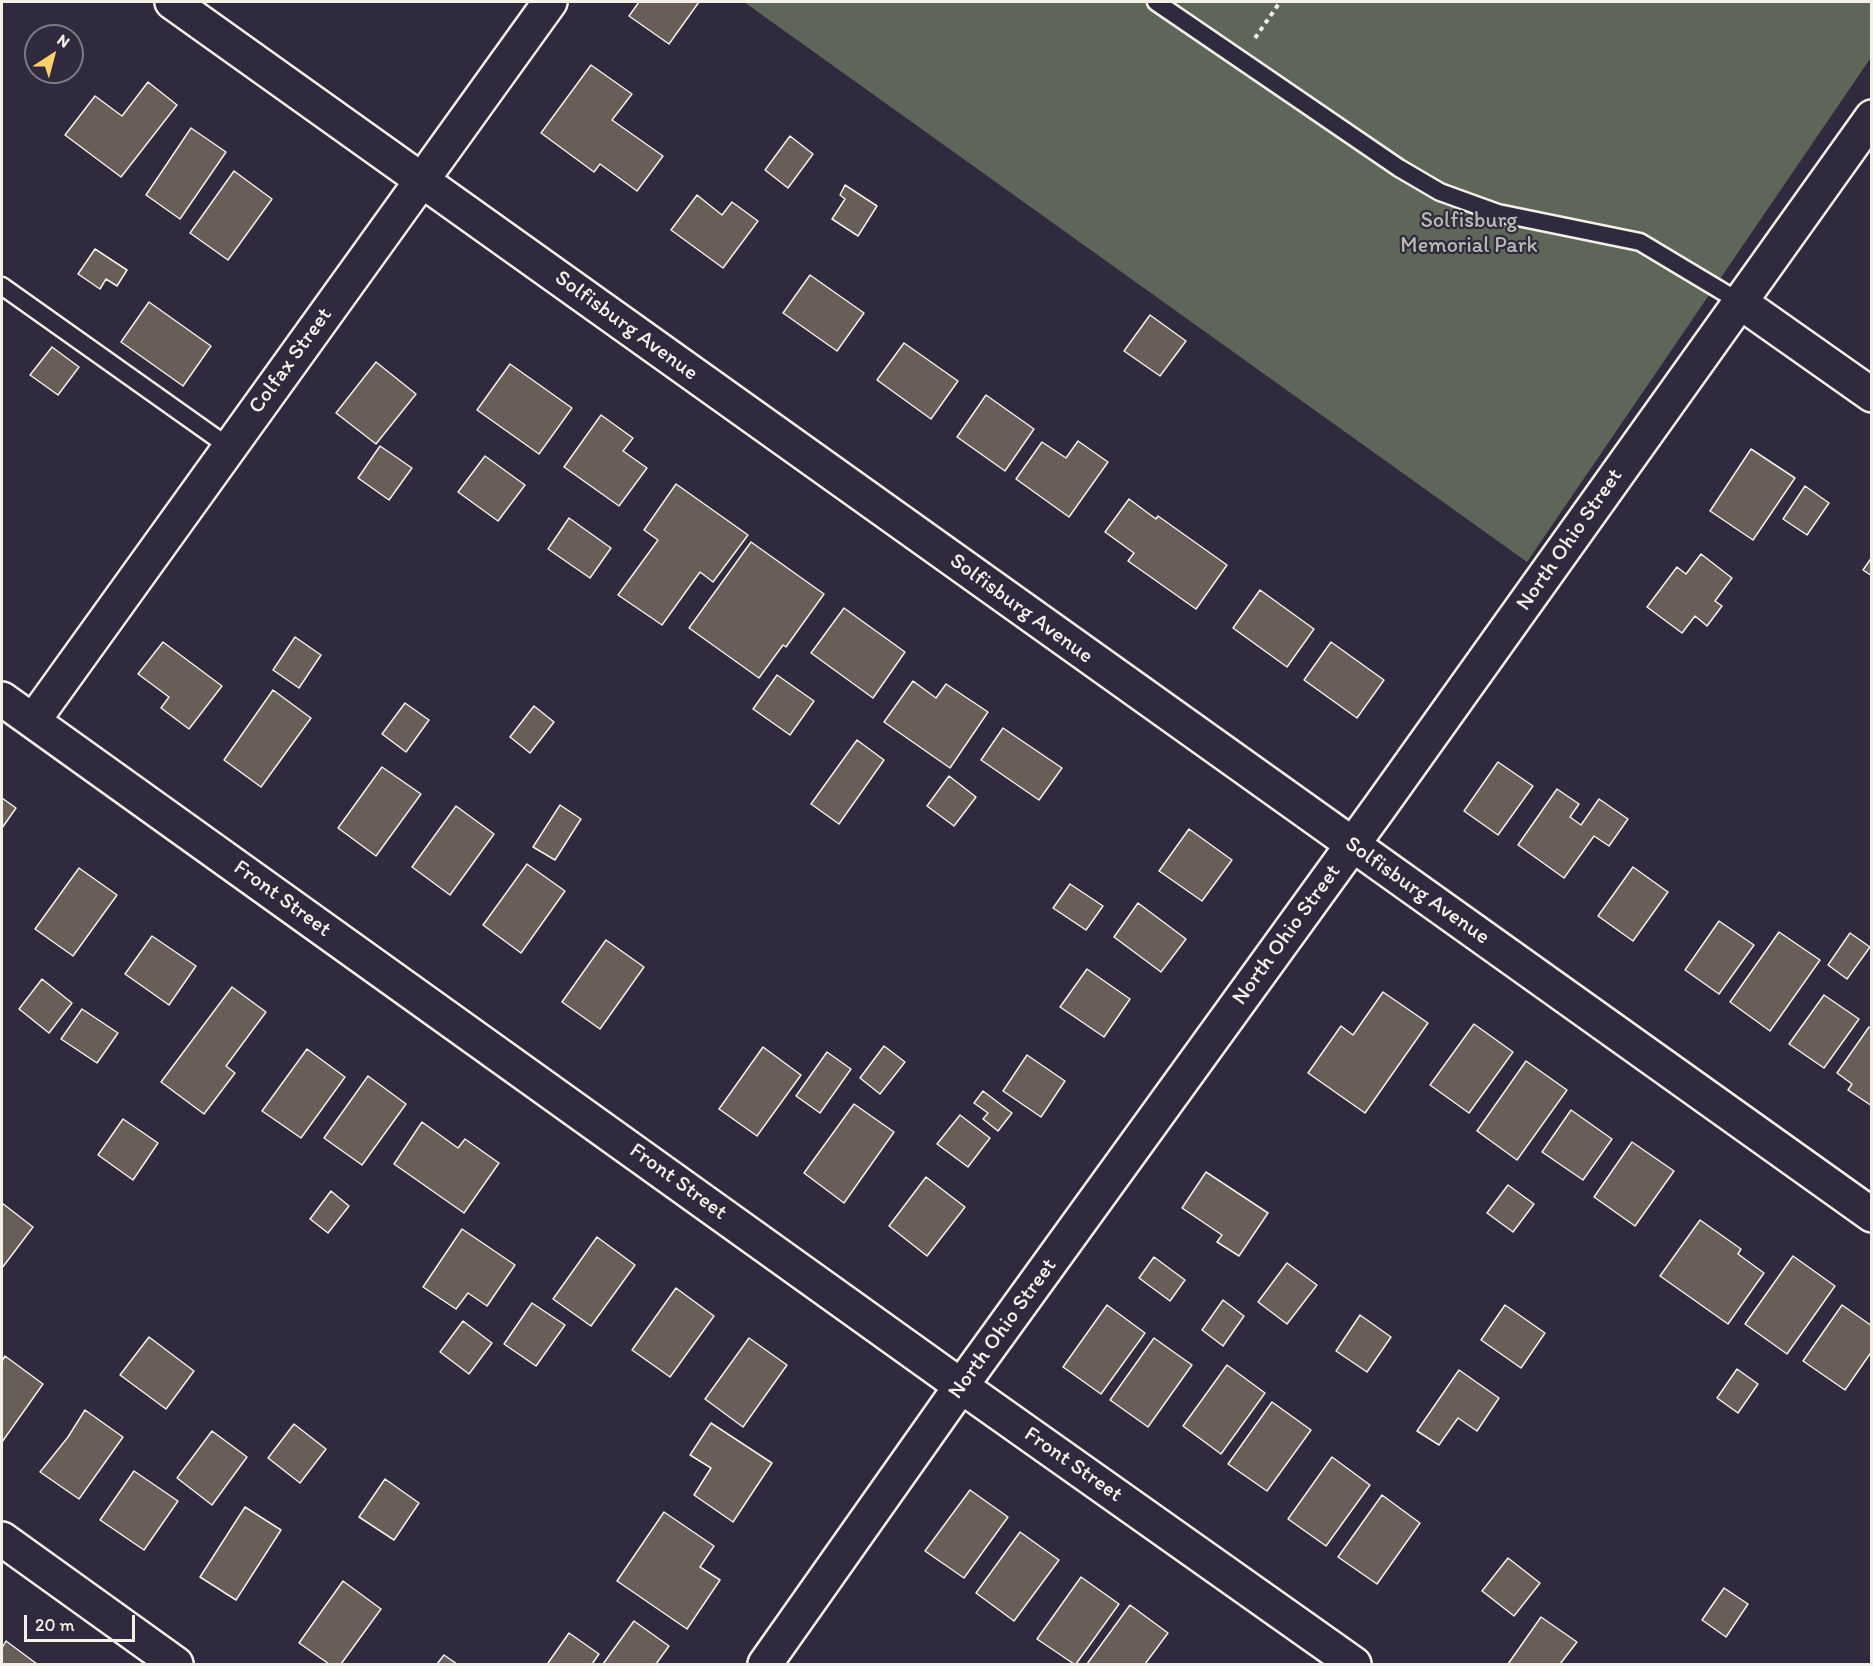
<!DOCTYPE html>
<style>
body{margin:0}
#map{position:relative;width:1873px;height:1666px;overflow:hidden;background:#2f2a3d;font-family:Itim,sans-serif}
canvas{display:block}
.frame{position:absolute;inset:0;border:3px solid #f4f1e8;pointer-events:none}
.north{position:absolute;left:24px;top:24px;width:60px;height:60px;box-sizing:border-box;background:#2f2a3d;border:2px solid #7e7a81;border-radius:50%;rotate:36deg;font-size:16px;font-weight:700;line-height:24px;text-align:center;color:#f4f1e8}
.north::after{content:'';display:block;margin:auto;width:21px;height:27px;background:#ffd166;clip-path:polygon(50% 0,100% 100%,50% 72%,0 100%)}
.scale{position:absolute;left:24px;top:1615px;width:111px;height:27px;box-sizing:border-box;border:3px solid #f4f1e8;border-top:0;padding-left:8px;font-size:18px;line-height:21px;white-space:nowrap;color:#f4f1e8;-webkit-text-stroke:4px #2f2a3d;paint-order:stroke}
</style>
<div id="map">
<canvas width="1873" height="1666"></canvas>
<div class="frame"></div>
<div class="north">N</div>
<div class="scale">20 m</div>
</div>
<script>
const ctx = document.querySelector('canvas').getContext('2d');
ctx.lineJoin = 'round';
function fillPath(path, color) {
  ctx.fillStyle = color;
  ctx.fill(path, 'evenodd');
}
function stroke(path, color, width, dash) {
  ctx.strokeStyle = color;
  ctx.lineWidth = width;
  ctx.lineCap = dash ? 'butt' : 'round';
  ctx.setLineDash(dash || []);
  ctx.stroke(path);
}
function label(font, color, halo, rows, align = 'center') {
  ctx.font = font + ' Itim,sans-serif';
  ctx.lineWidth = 4.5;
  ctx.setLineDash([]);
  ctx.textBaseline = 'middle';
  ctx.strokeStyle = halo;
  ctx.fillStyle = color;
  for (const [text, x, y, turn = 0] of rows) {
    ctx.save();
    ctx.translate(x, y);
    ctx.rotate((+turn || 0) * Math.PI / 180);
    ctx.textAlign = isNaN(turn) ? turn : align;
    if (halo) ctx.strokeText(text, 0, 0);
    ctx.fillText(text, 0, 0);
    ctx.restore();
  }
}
fillPath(new Path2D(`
 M744,2H1871L1872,56L1527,562Z`), '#5e6659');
const building = new Path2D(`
 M639,2H699L669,44L629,16Z
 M591,65L632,94L612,120L663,156L637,191L600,164L594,172L541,133Z
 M148,82L177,105L121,177L65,135L95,96L122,116Z
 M191,128L226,152L180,219L146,195Z
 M790,136L813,154L788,188L765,170Z
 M234,171L272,199L228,260L190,233Z
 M845,185L877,206L858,236L832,219L845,199L840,195Z
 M697,195L722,215L732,202L758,221L723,268L671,230Z
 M95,249L127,270L117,286L106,279L100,289L78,274Z
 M810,275L864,313L837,351L783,313Z
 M149,302L211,346L183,386L121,342Z
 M1150,315L1186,341L1160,376L1124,351Z
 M904,343L958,381L931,419L877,380Z
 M52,347L79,367L58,395L30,375Z
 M376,362L416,394L376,444L336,413Z
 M510,364L572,408L539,454L477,410Z
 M986,395L1034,429L1005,471L957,437Z
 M601,415L633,438L623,451L647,468L619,506L564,467Z
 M1078,441L1108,462L1069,517L1016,479L1042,442L1066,458Z
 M380,446L412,468L389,500L358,478Z
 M1751,449L1795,478L1753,540L1710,511Z
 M485,456L525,485L498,521L458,492Z
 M676,484L748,535L713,582L700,572L662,625L618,595L658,540L644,530Z
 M1805,486L1829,503L1807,535L1783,519Z
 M1129,499L1156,519L1158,516L1227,565L1196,609L1128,561L1134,553L1105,532Z
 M569,518L611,548L590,578L548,549Z
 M751,542L824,594L786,647L783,645L759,678L689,628Z
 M1701,554L1732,578L1715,601L1722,606L1707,626L1695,616L1682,633L1647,607L1677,567L1686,574Z
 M1872,557V576L1863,570Z
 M1260,590L1314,629L1287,667L1233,628Z
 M844,608L905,652L873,698L811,653Z
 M295,637L321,655L299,688L273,670Z
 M163,642L222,686L189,729L161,708L169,697L138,674Z
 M1331,642L1384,680L1357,718L1304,680Z
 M777,675L814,701L790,735L753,709Z
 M913,681L936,698L946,684L988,712L950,768L884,722Z
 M273,690L311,718L261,787L224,760Z
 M405,703L429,720L406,752L382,734Z
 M534,706L554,722L530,753L510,737Z
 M1003,728L1062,768L1039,800L981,760Z
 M857,740L884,760L839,824L811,804Z
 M1498,762L1533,786L1498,835L1464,811Z
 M382,767L421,794L376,856L338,828Z
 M949,776L976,797L954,826L927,806Z
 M1557,789L1579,804L1570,817L1581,825L1599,799L1628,819L1609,846L1594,836L1564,878L1518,845Z
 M2,798L16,808L2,828Z
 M560,805L581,819L555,860L533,847Z
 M456,806L494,834L450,895L412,867Z
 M1189,829L1232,860L1202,901L1159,871Z
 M527,864L565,891L521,953L483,925Z
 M1633,867L1668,892L1633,941L1598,916Z
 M79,868L117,895L73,956L35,929Z
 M1070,884L1103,906L1086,930L1053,908Z
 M1138,903L1186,939L1161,972L1114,937Z
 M1719,921L1754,945L1719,994L1685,970Z
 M1779,932L1820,960L1770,1031L1730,1002Z
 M1850,933L1870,947L1847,979L1828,965Z
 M152,936L196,966L169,1005L125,974Z
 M606,940L644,967L600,1029L562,1002Z
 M1087,969L1130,999L1104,1037L1060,1007Z
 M42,979L72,1003L49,1033L19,1009Z
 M232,987L266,1012L226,1066L235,1073L204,1114L161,1082Z
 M1383,992L1428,1023L1365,1113L1308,1073L1341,1026L1353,1035Z
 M1824,995L1859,1019L1824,1068L1789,1044Z
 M82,1009L118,1033L97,1063L61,1039Z
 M1474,1024L1513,1052L1469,1113L1430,1085Z
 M1869,1027L1872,1029V1106L1848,1090L1852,1084L1837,1073Z
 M884,1046L905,1062L880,1094L860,1078Z
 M763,1047L801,1075L757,1136L719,1109Z
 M307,1049L345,1077L301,1138L262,1111Z
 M827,1052L851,1069L820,1113L796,1096Z
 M1027,1055L1065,1081L1041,1117L1003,1091Z
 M1526,1061L1567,1090L1517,1160L1477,1131Z
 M368,1076L406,1104L362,1165L324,1138Z
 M983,1091L1012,1113L998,1131L983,1119L988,1113L974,1103Z
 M854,1104L894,1132L844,1203L804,1173Z
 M1571,1110L1612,1139L1583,1180L1542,1152Z
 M960,1115L990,1138L968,1167L937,1144Z
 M123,1119L158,1143L133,1180L98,1155Z
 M422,1122L458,1148L465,1139L499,1163L464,1213L394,1164Z
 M1632,1142L1674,1171L1635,1226L1594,1197Z
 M1206,1172L1268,1213L1239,1256L1217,1242L1222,1235L1182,1208Z
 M926,1177L965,1207L927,1256L889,1226Z
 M1508,1185L1534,1204L1513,1232L1487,1213Z
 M331,1191L349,1206L328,1233L310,1219Z
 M2,1203L33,1227L2,1268Z
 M1700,1220L1741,1249L1738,1254L1764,1273L1728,1324L1660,1276Z
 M462,1229L515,1265L487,1306L468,1293L456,1309L423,1287Z
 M597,1237L635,1265L591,1326L553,1299Z
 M1793,1256L1835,1286L1787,1354L1745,1324Z
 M1154,1257L1185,1280L1170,1301L1139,1278Z
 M1287,1263L1317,1285L1287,1324L1258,1302Z
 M676,1288L714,1316L670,1377L632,1350Z
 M1223,1300L1244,1316L1223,1346L1202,1330Z
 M532,1303L565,1325L536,1366L504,1344Z
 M1107,1305L1145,1333L1101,1394L1063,1367Z
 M1505,1305L1545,1333L1521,1368L1481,1340Z
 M1842,1305L1872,1326V1351L1845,1390L1803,1361Z
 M1360,1315L1391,1337L1367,1372L1336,1351Z
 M463,1321L492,1343L469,1374L440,1352Z
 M149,1337L194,1371L166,1409L120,1375Z
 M749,1338L787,1365L743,1427L705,1399Z
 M1154,1338L1192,1365L1148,1427L1110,1400Z
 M5,1356L43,1384L2,1442V1361Z
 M1227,1365L1265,1393L1221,1454L1183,1426Z
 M1737,1369L1758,1384L1738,1413L1717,1398Z
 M1459,1370L1499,1398L1477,1431L1458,1418L1439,1445L1417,1431Z
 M1272,1402L1311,1430L1267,1491L1228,1464Z
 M85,1410L123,1437L79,1499L40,1472L68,1437Z
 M711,1423L772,1463L733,1522L694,1495L711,1468L690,1455Z
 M294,1424L326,1449L300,1483L268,1458Z
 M212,1431L247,1457L212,1505L177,1478Z
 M1332,1457L1370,1485L1326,1546L1288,1519Z
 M134,1471L178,1501L144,1550L100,1520Z
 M385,1479L419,1503L394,1540L359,1517Z
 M970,1490L1008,1517L964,1578L925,1551Z
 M1382,1495L1420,1523L1377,1584L1338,1557Z
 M245,1507L281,1530L236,1600L200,1577Z
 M664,1512L714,1546L700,1567L720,1580L687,1629L617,1581Z
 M1020,1532L1059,1560L1014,1621L976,1593Z
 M1508,1558L1540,1583L1514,1616L1482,1591Z
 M1081,1577L1119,1604L1076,1664H1074L1037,1639Z
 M343,1581L381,1609L341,1664H329L299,1643Z
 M1724,1588L1748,1604L1726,1637L1702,1620Z
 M1130,1605L1168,1633L1145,1664H1087Z
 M1541,1617L1577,1642L1560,1664H1508Z
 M634,1621L669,1646L656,1664H603Z
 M569,1633L599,1654L592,1664H550L548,1663Z
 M6,1641L37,1664H2V1648Z
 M444,1655L457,1664H437Z`);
fillPath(building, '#695d58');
stroke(building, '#f4f1e8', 1.5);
const lane = new Path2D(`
 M1156,2L1399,168L1440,192L1498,213L1640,242L1740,302
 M2,286L229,447`);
const street = new Path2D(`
 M172,2L1872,1215
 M1740,302L1872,395
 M2,699L961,1386L1354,1664
 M33,721L550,2
 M2,1539L176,1664
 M765,1664L961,1386L1382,804L1872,117`);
stroke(lane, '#f4f1e8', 21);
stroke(street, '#f4f1e8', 38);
stroke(new Path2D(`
 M1255,38L1280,2`), '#f4f1e8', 4, [4.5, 4.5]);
stroke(lane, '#2f2a3d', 16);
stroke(street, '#2f2a3d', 33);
label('22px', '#b8b9af', '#2f2a3d', [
 ["Solfisburg",1469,221],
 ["Memorial Park",1469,246]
]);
label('22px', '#f4f1e8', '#2f2a3d', [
 ["Solfisburg Avenue",626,326,36],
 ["Colfax Street",291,361,-54],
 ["North Ohio Street",1570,540,-55],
 ["Solfisburg Avenue",1021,609,36],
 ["Solfisburg Avenue",1417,891,35],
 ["Front Street",282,899,36],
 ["North Ohio Street",1287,935,-54],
 ["Front Street",678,1182,36],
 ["North Ohio Street",1003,1329,-54],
 ["Front Street",1073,1465,35]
]);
</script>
